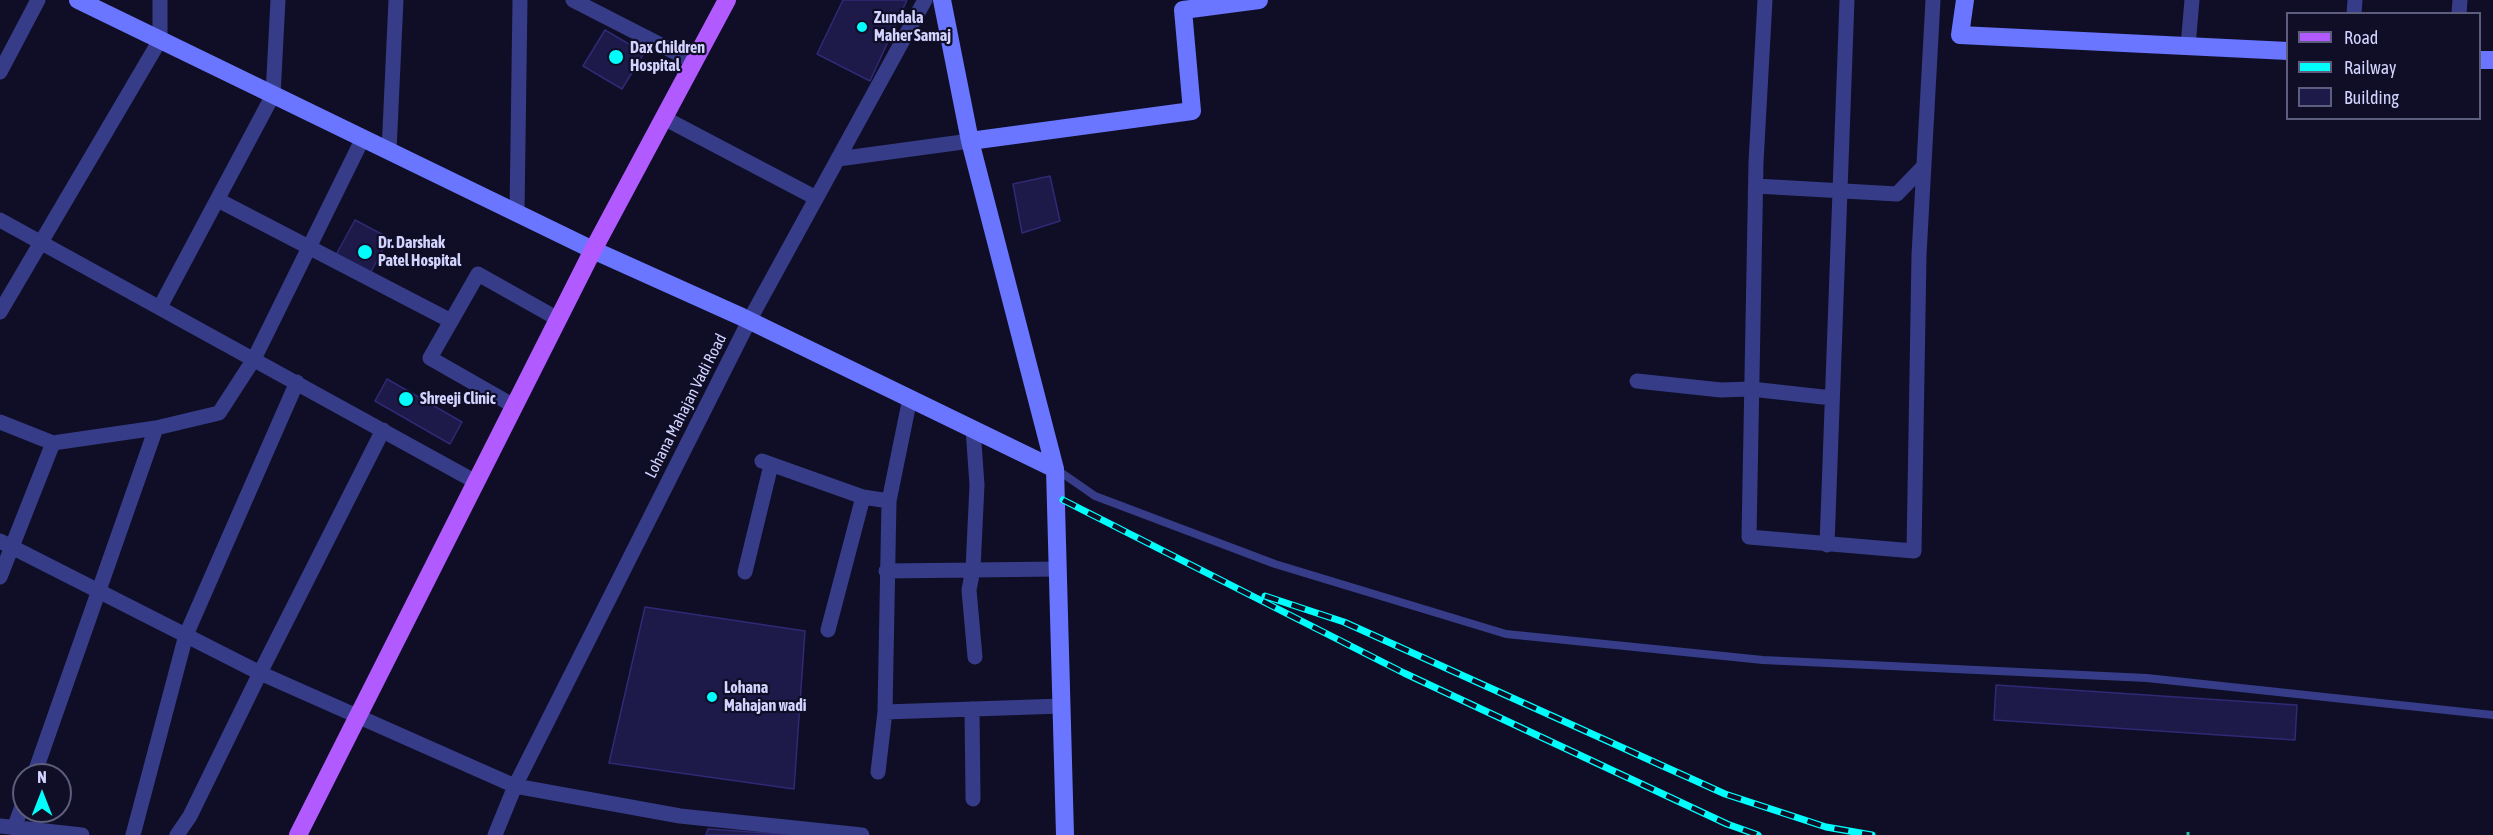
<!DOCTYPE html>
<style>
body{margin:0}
#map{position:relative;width:2493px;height:835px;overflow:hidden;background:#0f0e26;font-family:"Asap Condensed",sans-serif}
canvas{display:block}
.legend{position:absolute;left:2286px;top:12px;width:195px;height:108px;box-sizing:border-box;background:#0f0e26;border:2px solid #5d5d7d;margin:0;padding:8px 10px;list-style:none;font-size:18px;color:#d3d3ff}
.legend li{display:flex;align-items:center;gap:12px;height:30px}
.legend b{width:30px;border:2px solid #5d5d7d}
.north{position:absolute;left:12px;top:763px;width:60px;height:60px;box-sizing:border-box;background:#0f0e26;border:2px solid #5d5d7d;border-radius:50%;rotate:0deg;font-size:16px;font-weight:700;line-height:24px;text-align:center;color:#d3d3ff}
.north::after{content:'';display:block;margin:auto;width:21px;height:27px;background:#00fefc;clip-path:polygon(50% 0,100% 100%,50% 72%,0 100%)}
</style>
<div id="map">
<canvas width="2493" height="835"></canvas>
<ul class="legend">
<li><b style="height:8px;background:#b05aff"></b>Road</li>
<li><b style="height:8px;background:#00fefc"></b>Railway</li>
<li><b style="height:16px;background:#1d1948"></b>Building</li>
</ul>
<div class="north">N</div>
</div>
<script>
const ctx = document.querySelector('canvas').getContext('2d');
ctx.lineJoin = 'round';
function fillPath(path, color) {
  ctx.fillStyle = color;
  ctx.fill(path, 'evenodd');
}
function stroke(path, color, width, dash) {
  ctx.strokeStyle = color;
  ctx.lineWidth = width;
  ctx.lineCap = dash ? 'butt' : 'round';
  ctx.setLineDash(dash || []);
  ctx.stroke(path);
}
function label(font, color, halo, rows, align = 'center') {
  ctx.font = font + ' "Asap Condensed",sans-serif';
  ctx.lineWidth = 4.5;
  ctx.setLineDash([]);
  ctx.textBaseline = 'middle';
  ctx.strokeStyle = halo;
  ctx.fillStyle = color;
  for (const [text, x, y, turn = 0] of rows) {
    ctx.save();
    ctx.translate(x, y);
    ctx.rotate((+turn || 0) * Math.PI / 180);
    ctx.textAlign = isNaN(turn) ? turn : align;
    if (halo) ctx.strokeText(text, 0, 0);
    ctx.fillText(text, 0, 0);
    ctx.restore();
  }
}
const building = new Path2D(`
 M843,0H907L870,81L817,54Z
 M605,30L644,53L622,89L583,66Z
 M1050,176L1060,221L1022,233L1013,184Z
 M355,220L389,238L365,283L331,264Z
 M387,379L462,422L450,444L375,401Z
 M645,607L805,631L794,789L609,763Z
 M1996,685L2297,705L2295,740L1994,720Z
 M708,829L793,835H706Z`);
fillPath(building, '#1d1948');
stroke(building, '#302975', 1.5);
stroke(new Path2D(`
 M2188,835V832`), '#28bda5', 3, [3, 4.5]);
stroke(new Path2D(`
 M1056,469L1095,496L1275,564L1506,634L1763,660L2147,678L2493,715`), '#363c88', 8);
stroke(new Path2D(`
 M573,0L694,62
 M1765,0L1756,162L1749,537L1914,551L1919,255L1933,0
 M2354,14L2355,0
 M2459,14L2460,0
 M2188,46L2192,0
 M0,72L38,0
 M664,118L816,198
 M389,151L396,0
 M838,159L970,141
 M1756,186L1897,194L1924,166
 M218,200L451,321
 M517,213L520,0
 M0,220L476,482
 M160,307L273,95L278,0
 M0,312L160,40V0
 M1637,381L1721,390L1751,389L1832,398
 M514,406L430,358L478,274L558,319
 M0,422L53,443L156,428L219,413L254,359L363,138
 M973,429L977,485L973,569L969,590L975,657
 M762,461L863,497L889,501
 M0,541L260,673L515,786L680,816L862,835
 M1827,545L1847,0
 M886,571L1058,569
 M745,572L771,465
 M0,577L53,443
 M828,630L863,497
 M972,709L973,799
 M885,712L1062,706
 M878,772L885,712L889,501L910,398
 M34,775L156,428
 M0,826L82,835
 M14,828L24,801
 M133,835L186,635L297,382
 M177,835L190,816L260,673L383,430
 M495,835L515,786L749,321L925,0`), '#363c88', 15);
stroke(new Path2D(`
 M78,0L593,250L742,317L1055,469
 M942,0L970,141L1055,469L1065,835
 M1965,0L1960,35L2288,51
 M2480,60H2493
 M970,141L1192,111L1183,10L1259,0`), '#6a76ff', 18);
stroke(new Path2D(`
 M298,835L593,250L727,0`), '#b05aff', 18);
const rail = new Path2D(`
 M1063,500L1404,673L1727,824L1758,835
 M1265,596L1344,622L1725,794L1826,827L1872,835`);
stroke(rail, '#00fefc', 7);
stroke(rail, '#0f0e26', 4.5, [14]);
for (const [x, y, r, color] of [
 [862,27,6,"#00fefc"],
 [616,57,8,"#00fefc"],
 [365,252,8,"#00fefc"],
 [406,399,8,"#00fefc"],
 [712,697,6,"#00fefc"]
]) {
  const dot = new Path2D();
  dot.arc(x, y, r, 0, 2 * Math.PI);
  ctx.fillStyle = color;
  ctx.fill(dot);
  stroke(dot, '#0f0e26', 2);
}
label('bold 16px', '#d3d3ff', '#0f0e26', [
 ["Zundala",874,18],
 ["Maher Samaj",874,36],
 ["Dax Children",630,48],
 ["Hospital",630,66],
 ["Dr. Darshak",378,243],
 ["Patel Hospital",378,261],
 ["Shreeji Clinic",420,399],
 ["Lohana",724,688],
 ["Mahajan wadi",724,706]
], 'left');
label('16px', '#d3d3ff', '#0f0e26', [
 ["Lohana Mahajan Vadi Road",686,406,-63]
]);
</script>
